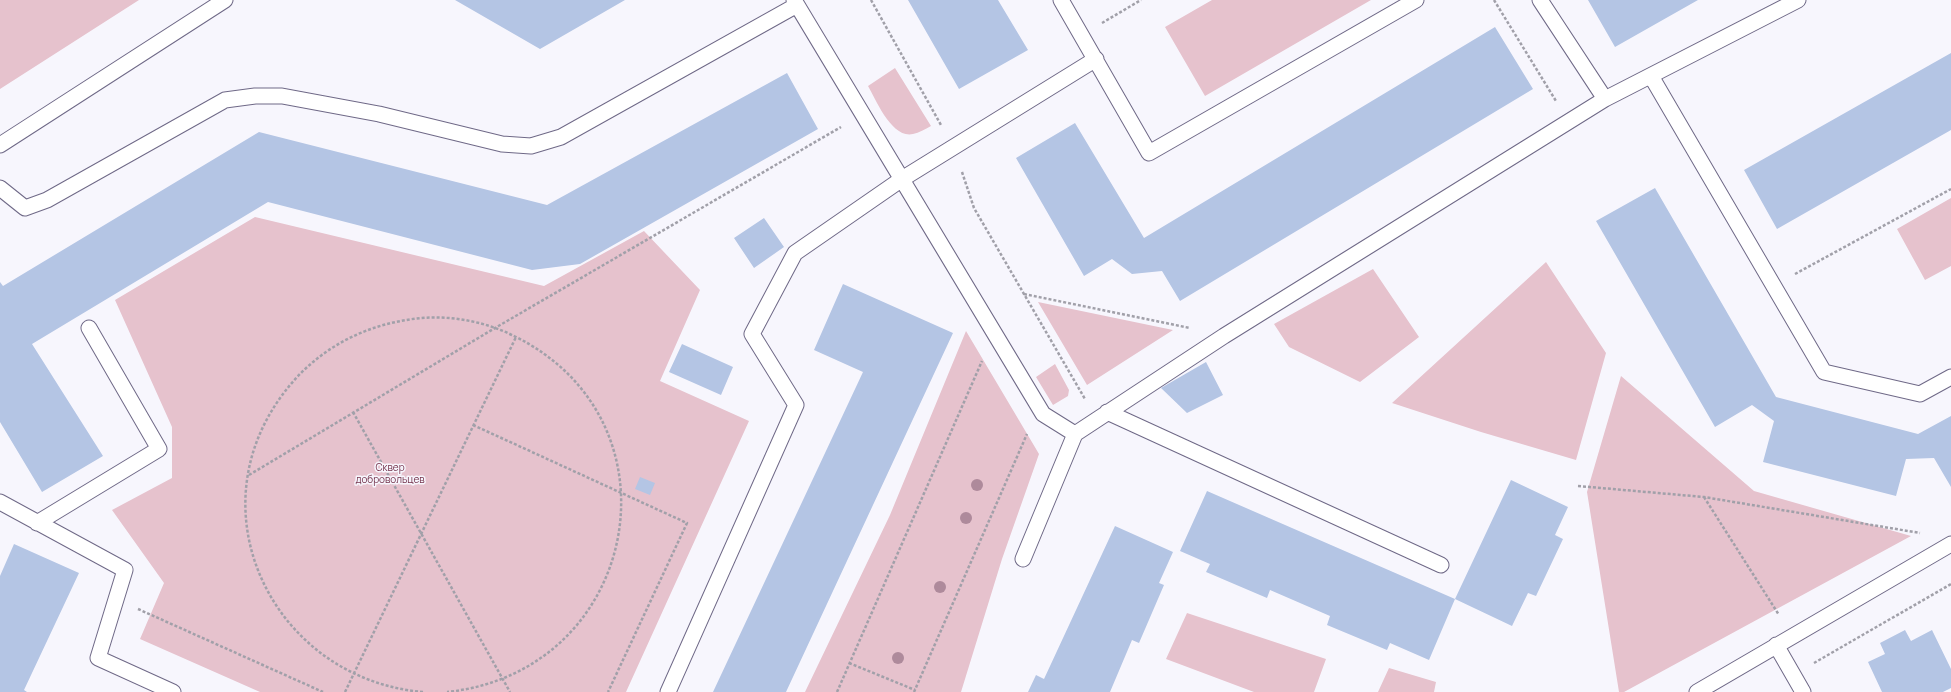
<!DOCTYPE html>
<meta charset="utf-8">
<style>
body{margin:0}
canvas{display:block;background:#f7f6fd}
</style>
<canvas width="1951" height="692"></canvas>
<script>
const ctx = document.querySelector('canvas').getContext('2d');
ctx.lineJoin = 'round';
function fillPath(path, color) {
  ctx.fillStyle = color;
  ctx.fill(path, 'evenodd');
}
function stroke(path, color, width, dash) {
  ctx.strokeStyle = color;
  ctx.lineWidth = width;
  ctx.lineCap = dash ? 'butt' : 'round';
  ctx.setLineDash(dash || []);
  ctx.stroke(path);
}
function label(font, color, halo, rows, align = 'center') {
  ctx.font = font + ' Manrope,sans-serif';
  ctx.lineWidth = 3;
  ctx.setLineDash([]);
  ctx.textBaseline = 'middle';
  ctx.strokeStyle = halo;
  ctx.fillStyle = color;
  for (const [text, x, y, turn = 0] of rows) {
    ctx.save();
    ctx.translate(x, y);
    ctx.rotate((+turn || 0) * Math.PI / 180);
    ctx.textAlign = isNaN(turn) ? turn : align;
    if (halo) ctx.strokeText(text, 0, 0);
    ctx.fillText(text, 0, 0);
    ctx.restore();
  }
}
fillPath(new Path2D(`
 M0,0H139L0,89Z
 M1212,0H1371L1205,96L1165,27Z
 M895,68L931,126C925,129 919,133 913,134C892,139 876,100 868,86Z
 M1951,198V266L1925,280L1897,229Z
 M255,217L544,286L644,231L700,290L660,381L749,421L626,692H260L140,639L164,583L112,510L172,478V427L115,300Z
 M1546,262L1606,353L1576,460L1481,432L1392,403Z
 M1373,269L1419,337L1360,382L1289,347L1274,324Z
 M1038,302L1173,330L1087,385Z
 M966,331L1039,454L1002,559L961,692H805L890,515Z
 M1055,364L1069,390L1068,396L1053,405L1036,377Z
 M1621,376L1754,491L1911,536L1624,692H1619L1587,492Z
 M1187,613L1326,659L1314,692H1254L1166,659Z
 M1389,668L1436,682L1434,692H1378Z`), '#e6c2cd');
fillPath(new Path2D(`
 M455,0H625L540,49Z
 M908,0H998L1028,50L959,89Z
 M1588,0H1698L1615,47Z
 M1495,27L1533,89L1180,301L1162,271L1132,274L1112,259L1084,276L1016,158L1075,123L1144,238Z
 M1951,53V130L1777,229L1744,170Z
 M787,73L818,129L580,264L532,270L268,202L32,344L103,456L42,492L0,422V282L3,286L259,132L547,205Z
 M1655,188L1776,397L1918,434L1951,416V487L1934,458L1906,459L1896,496L1763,462L1774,421L1752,405L1715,427L1596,221Z
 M764,218L784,247L754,268L734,238Z
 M843,284L953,333L786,692H713L863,372L814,350Z
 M682,344L733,367L721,395L669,372Z
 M1206,362L1223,395L1187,413L1161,388Z
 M640,477L655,483L650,495L635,489Z
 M1511,480L1568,507L1555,535L1563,539L1536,596L1528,593L1512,626L1455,599Z
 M1207,491L1455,599L1429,660L1390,643L1387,650L1327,625L1330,616L1270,590L1267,598L1206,572L1210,564L1180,551Z
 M1115,526L1173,552L1159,583L1164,585L1139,643L1132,640L1110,692H1028L1036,675L1044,679Z
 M14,544L79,573L24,690L27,692H0V576Z
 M1905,630L1911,641L1932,630L1951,669V688L1943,692H1882L1868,662L1885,654L1880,643Z`), '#b4c5e4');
const lane = new Path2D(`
 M794,0L1043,414L1075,434L1224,336L1605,99L1798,0
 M1061,0L1149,153L1416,0
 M1540,0L1605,99
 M1651,76L1824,372L1920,394L1951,377
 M0,145L225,0
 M0,188L25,208L47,200L225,100L255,96H282L379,114L502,144L531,146L561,137L797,5
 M1107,412L1441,565
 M0,502L125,570L98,658L173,692
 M37,523L159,449L89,328
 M1023,559L1075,434
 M1776,645L1803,692
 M668,692L796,405L752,334L795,253L902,179L1096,59
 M1697,692L1951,544`);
stroke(lane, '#6f6987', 17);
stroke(new Path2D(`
 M871,0L941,125
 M1494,0L1556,101
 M1102,23L1141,0
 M962,172L974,208L1085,399
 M1795,274L1951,189
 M1024,294L1190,328
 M353,412L510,692
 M473,425L687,523L608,692
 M249,475L495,328L841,127
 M1578,486L1704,497L1920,533
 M1704,497L1779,615
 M138,609L323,692
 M849,663L915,690
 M1814,663L1951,584
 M345,692L516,337
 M423,692C280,680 195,522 278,401C307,358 351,330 401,321C439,313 480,319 514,336C688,421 639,672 447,692
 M837,692L982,361
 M914,692L1027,434`), '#a1a0a9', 2.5, [3, 2]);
stroke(lane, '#fff', 15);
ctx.fillStyle = '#ae8a9b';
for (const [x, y] of [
 [977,485],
 [966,518],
 [940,587],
 [898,658]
]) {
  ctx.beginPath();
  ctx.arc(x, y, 6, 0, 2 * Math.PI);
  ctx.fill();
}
label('10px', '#73314a', '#f7f6fd', [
 ["Сквер",390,468],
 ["добровольцев",390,480]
]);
</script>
